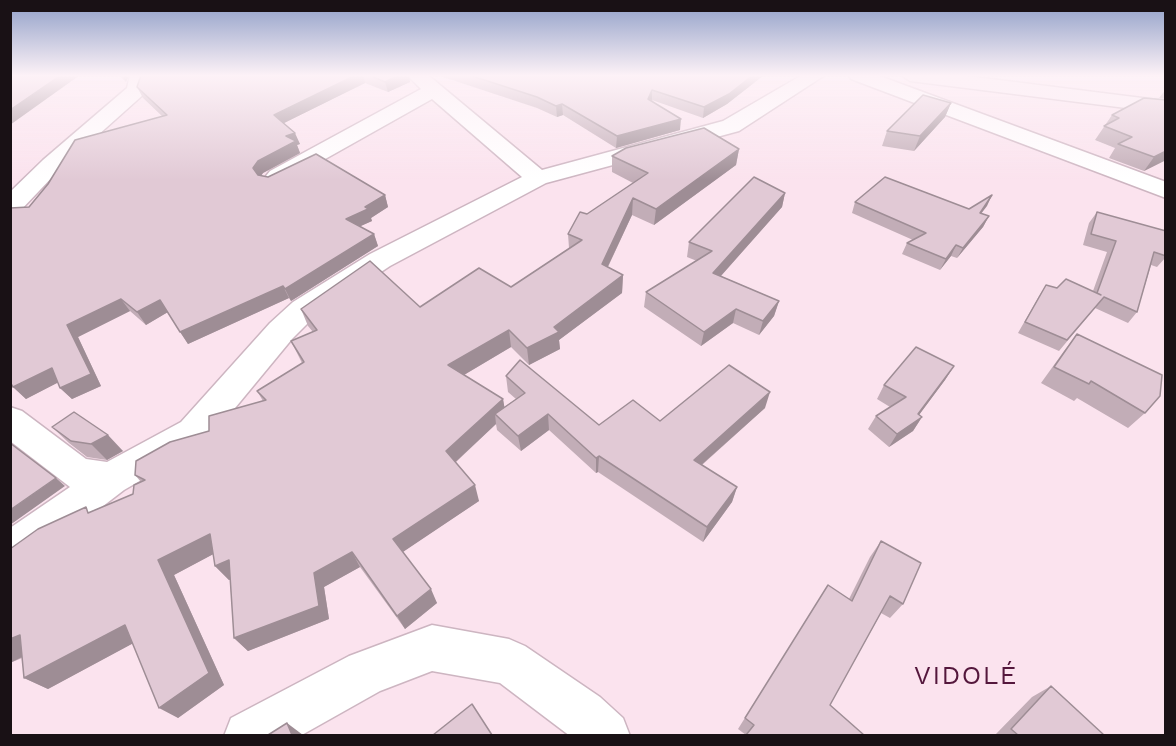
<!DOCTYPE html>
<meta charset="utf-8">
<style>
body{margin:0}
#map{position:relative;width:1176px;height:746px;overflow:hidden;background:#fbe3ee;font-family:"Work Sans",sans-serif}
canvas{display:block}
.frame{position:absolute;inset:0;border:12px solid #191115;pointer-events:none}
</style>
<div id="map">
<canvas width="1176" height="746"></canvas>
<div class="frame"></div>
</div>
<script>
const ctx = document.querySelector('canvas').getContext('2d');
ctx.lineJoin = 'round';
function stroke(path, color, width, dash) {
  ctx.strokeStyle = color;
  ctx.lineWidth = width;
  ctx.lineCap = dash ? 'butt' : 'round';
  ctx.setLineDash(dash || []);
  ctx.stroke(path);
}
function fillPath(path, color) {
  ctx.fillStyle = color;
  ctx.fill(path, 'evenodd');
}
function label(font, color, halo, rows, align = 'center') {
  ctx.font = font + ' "Work Sans",sans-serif';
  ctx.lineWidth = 4.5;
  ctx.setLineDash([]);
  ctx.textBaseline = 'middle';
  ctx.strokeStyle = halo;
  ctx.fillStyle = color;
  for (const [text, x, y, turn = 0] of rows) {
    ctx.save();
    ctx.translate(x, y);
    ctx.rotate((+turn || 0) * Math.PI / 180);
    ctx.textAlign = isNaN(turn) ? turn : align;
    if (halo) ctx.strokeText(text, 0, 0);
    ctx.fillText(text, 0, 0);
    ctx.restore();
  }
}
const street = new Path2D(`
 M130,75H149L144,94L59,170L19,212L10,214V192L43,160L127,88Z
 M407,75H428L542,170L723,121L802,75H825L739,131L546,183L390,266L315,316L292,339L207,442L124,490L25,566L10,571V528L70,487L10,441V407L22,411L86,459L107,462L181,422L270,323L293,302L370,254L522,177L432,99L286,181H270L266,176L270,171L421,89Z
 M849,75H877L1166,182V198L851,79Z
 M432,625L509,639L525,646L600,697L623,718L630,736H570L500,683L432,671L380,691L300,736H224L231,718L349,656Z`);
const secondary = new Path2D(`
 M901,75H959L1166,101V113L910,81Z`);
stroke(street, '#cdb5c1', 3);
stroke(secondary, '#cdb5c1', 3);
fillPath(street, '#fff');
fillPath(secondary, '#fceef5');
fillPath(new Path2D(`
 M119,75H129L126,82Z
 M141,75H409L410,82L388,92L365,83L284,123L300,144L297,145L300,153L263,173L261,176L385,195L388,207L371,218L372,221L360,226L374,234L378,246L291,301L289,298L188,344L168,312L146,325L130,311L78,337L101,386L72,399L60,388L58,382L26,399L13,387L29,207L163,117L143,98L137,87Z
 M437,75H764L727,104L703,118L652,100L680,130L616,148L563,115L557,117L537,108Z
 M1166,89V99L1159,98Z
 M1144,98L1166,160L1144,171L1109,158L1115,148L1095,140L1112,115Z
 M951,103L945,117L914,151L882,146L887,131Z
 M739,149L736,165L654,225L632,215L608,267L623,275L622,293L559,340L560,349L529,365L511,347L464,375L503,399L504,407L516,399L508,392L506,376L599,425L660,421L765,408L702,465L737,487L732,502L703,542L598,472L596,473L549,430L521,451L497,430L496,424L455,463L479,501L402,552L437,603L405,629L360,567L324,587L329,619L248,651L234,638L230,580H229L215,566L213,554L174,575L224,685L178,718L133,643L48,689L24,678L22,658L10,663L92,511L133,494L141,482L135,475L209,431L263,401L257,391L302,363L291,341L313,332L308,326L301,309L420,307L511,287L569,248L568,234L587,214L633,183L612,172V156Z
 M785,193L782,207L721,276L779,301L774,316L759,335L733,323L701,346L644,307L646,292L697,261L687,257L689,242Z
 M992,195L981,213L989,216L983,227L957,258L951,256L940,270L902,254L907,243L913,240L852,213L855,202L969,209Z
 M1097,212L1166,231V257L1157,267L1151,265L1137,312L1128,323L1095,308L1059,351L1018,333L1039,296L1046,285L1057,288L1093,291L1107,252L1083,245L1089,223Z
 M1077,334L1145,413L1128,428L1077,398L1074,401L1041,383L1064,351Z
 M954,366L945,380L919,415L922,417L913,431L889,447L868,429L876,416L890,407L877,399L884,385Z
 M52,427L123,451L107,460L87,457L69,443Z
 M881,541L903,604L890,618L881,613L830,705L746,735L738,729L828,585L849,599L870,557Z
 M1051,686L1104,735H995L1032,697Z`), '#c2adb7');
fillPath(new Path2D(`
 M61,75H80L10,125V110Z
 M122,75H129L126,82Z
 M356,75H363L365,83L278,126L274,115Z
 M399,75H409L410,82L388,92L385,82Z
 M753,75H764L727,104L703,118L704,107Z
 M652,90V100L648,99Z
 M951,103L945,117L914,151L920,136Z
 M562,104L563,115L557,117L556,106Z
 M681,119L680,130L616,148L617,136Z
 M295,133L300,144L297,145L300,153L263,173L258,180L253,168L258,161L286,136Z
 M739,149L736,165L654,225L656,209Z
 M1166,151V160L1144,171L1154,157Z
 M785,193L782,207L711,287L713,273Z
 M385,195L388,207L371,218L372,221L350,231L346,219Z
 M992,195L987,206L974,223L980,213Z
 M633,198L632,215L601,281L602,264Z
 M989,216L983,227L957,258L963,248Z
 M374,234L378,246L291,301L285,289Z
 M956,245L951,256L940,270L946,259Z
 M623,275L622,293L559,340L560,349L529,365L527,348L554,327Z
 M283,286L289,298L188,344L180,332Z
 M121,299L130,311L78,337L101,386L72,399L60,388L67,325Z
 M160,300L168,312L146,325L137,312Z
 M779,301L774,316L759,335L763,321Z
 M736,309L733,323L701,346L704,332Z
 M509,330L511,347L452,382L448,365Z
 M954,366L945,380L913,423L922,417L913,431L889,447L897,434L918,414Z
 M52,368L63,380L26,399L13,387Z
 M770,392L765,408L690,475L694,460Z
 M503,399L506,416L495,414L496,424L450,467L446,451Z
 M548,414L549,430L521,451L518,436Z
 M108,435L123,451L107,460L91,444Z
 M599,456L598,472L596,473V458Z
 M56,478L65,486L10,525V510Z
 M475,485L479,501L400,554L393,539Z
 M737,487L732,502L703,542L707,527Z
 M210,534L223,549L174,575L224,685L178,718L159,708L158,560Z
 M352,552L360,567L324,587L329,619L248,651L234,638L314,573Z
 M229,560L242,575L229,580L215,566Z
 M431,589L437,603L405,629L397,616Z
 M125,625L143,638L48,689L24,678Z
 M20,635L42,647L10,663V639Z
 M287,723L303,735H292Z`), '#9e8d95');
const building = new Path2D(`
 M10,75H61L10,110Z
 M141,75H356L274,115L295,133L286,136L296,141L258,161L253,168L258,175L268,177L316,154L385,195L365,207L368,209L346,219L374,234L285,289L283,286L180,332L160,300L137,312L121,299L67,325L91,374L60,388L52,368L13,387L10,382V208L29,207L48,184L75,140L167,115L137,87Z
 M369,75H399L385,82Z
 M469,75H753L729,94L704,107L652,90L648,99L681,119L617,136L562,104L556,106L537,97Z
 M923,95L951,103L920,136L887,131Z
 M1144,98L1166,100V151L1154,157L1118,144L1132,137L1104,126L1119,118L1112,115Z
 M704,128L739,149L656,209L633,198L602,264L623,275L554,327L559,332L527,348L509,330L448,365L503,399L446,451L475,485L393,539L431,589L397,616L352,552L314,573L319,606L234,638L229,560L215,566L210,534L158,560L209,673L159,708L125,625L24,678L20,635L10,639V549L38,529L86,507L88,513L133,494L134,485L145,480L135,475L136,461L170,442L209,431V416L266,400L257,391L304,362L291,341L317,330L301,309L370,261L420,307L479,268L511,287L582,240L568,234L580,212L587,214L648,173L612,156L626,148Z
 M754,177L785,193L713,273L779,301L763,321L736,309L704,332L646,292L712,251L689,242Z
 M885,177L969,209L992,195L980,213L989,216L963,248L956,245L946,259L907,243L926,233L855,202Z
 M1097,212L1166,231V256L1154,252L1137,312L1104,297L1067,340L1025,322L1046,285L1057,288L1066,279L1101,295L1097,293L1116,241L1091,234Z
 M1077,334L1162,375L1160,396L1145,413L1091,381L1089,384L1054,367Z
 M916,347L954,366L918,414L922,417L897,434L876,416L906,397L884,385Z
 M520,360L599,425L633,400L660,421L729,365L770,392L694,460L737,487L707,527L599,456L596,458L548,414L518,436L495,414L525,393L506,376Z
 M74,412L108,435L91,444L71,441L52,427Z
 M10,443L56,478L10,510Z
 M881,541L921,563L903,604L890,596L830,705L864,735H746L754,725L745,718L828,585L852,601Z
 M1051,686L1104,735H1018L1011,729Z
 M472,704L492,735H433Z
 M287,723L292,735H268Z`);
fillPath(building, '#e1c9d5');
stroke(building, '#9e8d95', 1.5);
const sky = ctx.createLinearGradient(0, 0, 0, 180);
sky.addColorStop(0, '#8f9ec7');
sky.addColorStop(0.42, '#fdf2f7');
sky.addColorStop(1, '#fdf2f700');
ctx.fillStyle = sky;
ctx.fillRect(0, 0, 1176, 180);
ctx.letterSpacing = '1.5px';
label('26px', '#54173c', '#fbe3ee', [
 ["VIDOLÉ",966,676]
]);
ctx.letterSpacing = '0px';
</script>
